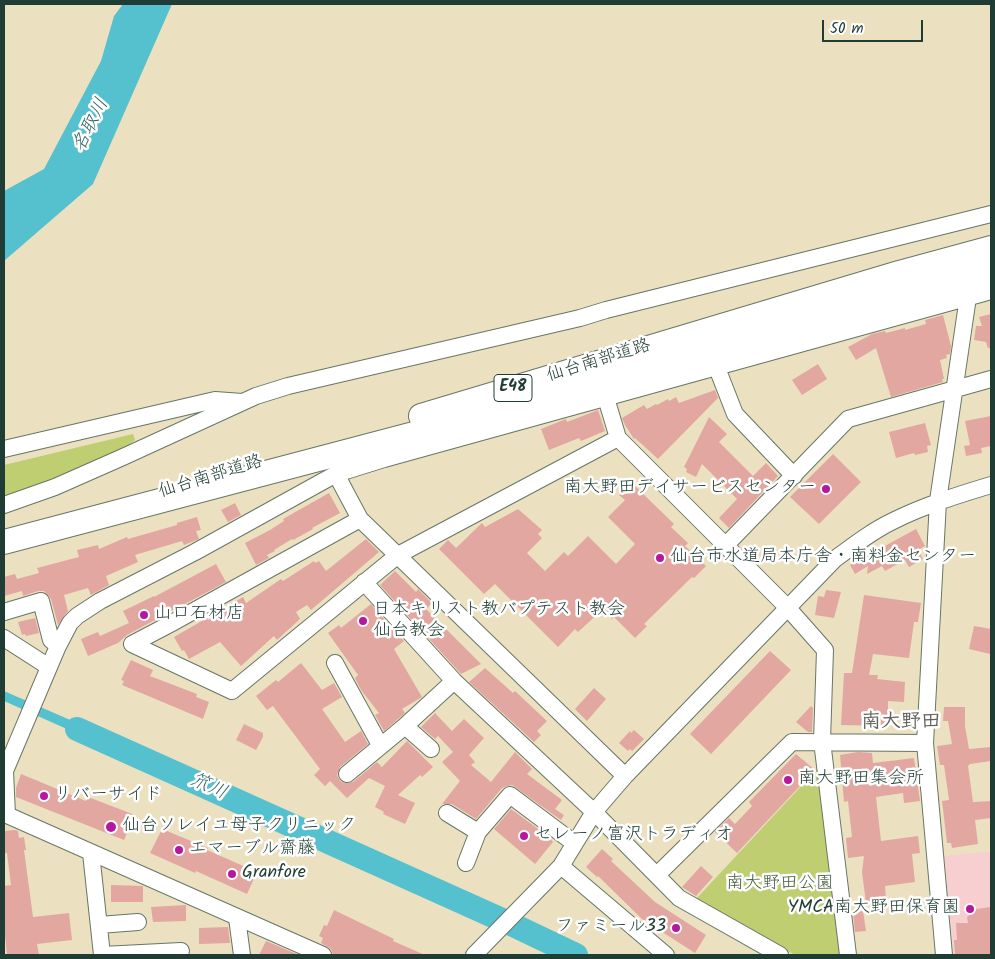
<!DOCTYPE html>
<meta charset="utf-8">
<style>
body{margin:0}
#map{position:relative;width:995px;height:959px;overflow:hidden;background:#ebe1c0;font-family:Kalam,sans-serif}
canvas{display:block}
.frame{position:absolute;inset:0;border:5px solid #1f3d34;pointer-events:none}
.scale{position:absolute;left:822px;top:20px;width:101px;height:22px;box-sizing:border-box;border:2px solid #1f3d34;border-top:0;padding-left:6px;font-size:15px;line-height:18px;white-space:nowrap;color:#1f3d34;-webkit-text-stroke:4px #fff;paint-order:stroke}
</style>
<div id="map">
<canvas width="995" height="959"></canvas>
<div class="frame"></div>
<div class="scale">50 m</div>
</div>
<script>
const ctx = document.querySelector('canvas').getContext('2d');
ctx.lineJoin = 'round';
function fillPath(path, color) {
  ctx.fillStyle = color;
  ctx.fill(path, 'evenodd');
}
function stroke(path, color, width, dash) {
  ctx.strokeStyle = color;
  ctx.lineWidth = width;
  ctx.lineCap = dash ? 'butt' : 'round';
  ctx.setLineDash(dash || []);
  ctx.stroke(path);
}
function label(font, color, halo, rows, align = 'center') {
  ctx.font = font + ' Kalam,"Klee One",sans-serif';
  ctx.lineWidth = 5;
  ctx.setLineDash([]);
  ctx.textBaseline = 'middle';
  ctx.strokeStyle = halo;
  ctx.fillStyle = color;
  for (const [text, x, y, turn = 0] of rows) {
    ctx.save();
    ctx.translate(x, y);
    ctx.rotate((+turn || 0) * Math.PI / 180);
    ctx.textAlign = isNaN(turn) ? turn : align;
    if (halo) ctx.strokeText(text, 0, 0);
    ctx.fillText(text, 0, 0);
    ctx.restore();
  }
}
fillPath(new Path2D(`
 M991,851V955H954L944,856Z`), '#f7cfd1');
fillPath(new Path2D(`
 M133,434L135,440L128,446L47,483L4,498V465Z
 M819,767L842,955H795L696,899Z`), '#bece70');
fillPath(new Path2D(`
 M123,4H172L93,184L4,261V191L44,169L101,61L114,16Z
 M4,691L109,737L105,746L4,701Z`), '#55c1ce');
stroke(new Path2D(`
 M77,729L511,924L576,955`), '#55c1ce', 24);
fillPath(new Path2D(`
 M991,314V348H988L986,342L974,340L976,326H982L979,317Z
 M943,315L951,346L950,354L946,355L947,358L940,360L944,379H942L943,382L891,397L876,348L856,360L848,347L872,334L885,331L886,333L905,328V330L926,324L925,320Z
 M818,364L827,379L802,395L792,380Z
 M715,390L718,398L658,459L635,438L634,439L625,425L622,418L644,405L647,409L656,404L657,405L668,399L669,401L676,397L679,403Z
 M598,410L605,431L581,441L579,438L549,450L541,429L566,419L567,422Z
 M991,416V446L981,448L982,453L966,456L964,446L970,445L965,421Z
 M709,417L727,434L719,442L753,476L766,463L778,476L729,528L719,518L737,499L702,464L696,477L686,472L687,469L684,467Z
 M925,423L931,445L927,446L928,452L915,455L914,453L896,458L889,432Z
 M833,454L861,482L819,524L790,497Z
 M631,482L674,524L671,527L688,543L685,546L706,566L694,578L692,577L644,624L647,626L635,638L614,617L612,619L602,610L578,632L575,629L558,647L495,584L484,594L439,549L448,540L456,548L482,523L485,527L518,509L542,530L538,534L542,538L527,553L545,571L564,552L568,556L588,536L616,564L635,544L608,517L625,500L619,495Z
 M329,493L340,513L312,528L313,529L304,534L293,540L292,539L274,550L275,551L267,555L269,558L256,565L245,543L270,530L284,521L283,519Z
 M235,503L241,515L228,522L221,510Z
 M197,517L201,530L196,531L199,539L184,545L182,541L135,555L138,562L106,576L109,585L91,595L88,588L64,595L68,611L58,625L51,599L44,591H38L23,596L22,591L4,596V577L15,574L17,579L39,573L37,568L79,557L77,550L98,545L99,549L127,537L128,539L177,525V523Z
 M916,529L925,546L918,550L923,559L909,567L905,560L885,571L882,566L867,574L868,566L855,574L850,565Z
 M366,539L379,552L311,610L307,605L296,612L300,619L277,640L274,636L241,666L220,642L189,659L184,650L182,651L174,637L207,618L208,620L235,605L233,603L243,597L246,603L281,579L283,581L314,561L315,563L319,561L326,571Z
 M216,564L226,582L127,635L118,643L88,656L81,639L98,632L100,636L129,623L123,611L154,596V597Z
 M395,571L416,592L418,589L432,603L426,609L481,664L461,674L380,585Z
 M826,590L841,592L834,618L815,615L818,596L824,597Z
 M864,595L921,603L918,622H914L909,658L873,654L869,675H878L877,679L905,682L904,702L888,701V726L841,725L844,673H852Z
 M371,604L404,641L394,649L422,697L402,709L405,713L384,731L375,715L379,713L361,690L355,678L358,675L328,633L339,625L341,628Z
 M35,618L39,633L26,636L25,634L22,635L18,622Z
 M974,626L991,629L990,654L969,649Z
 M770,651L791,670L711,754L690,734Z
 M131,660L153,670L150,676L197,694L196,697L209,702L203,719L122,685L124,681L121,680Z
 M301,663L322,690L334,683L342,697L322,709L345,742L361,731L368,744L340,767L337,775L340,781L344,783L353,782L377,762L382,767L407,741L433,767L422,777L420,775L398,795L415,803L405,824L383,814L384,812L375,807L385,786L369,778L347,798L330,781L325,786L314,775L320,769L273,706L267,710L256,696L276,680L278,682Z
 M485,668L513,693L515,691L547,721L537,731L541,735L534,742L469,682Z
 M594,688L606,699L587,721L575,709Z
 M811,706L813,708L812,732H808L796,722Z
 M944,707H965V726L969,749L991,747V761L970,764L968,766L973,802L991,801V818L975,820L978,844L952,848L951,843H947L942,801L949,800L944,765H940L937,746L952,744L948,721H943Z
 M435,713L452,731L464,719L484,738L469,755L475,762L471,765L491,782L515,752L532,769L527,774L562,800L555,809L564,815L561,820L512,785L507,786L502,788L476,819L452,804H442L460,781L442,762L453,752L438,736L435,739L421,727Z
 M244,724L263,733V737L256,750L236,740Z
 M634,730L644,739L632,751L630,749L628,751L619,743L630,731L631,733Z
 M858,752L872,753L873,763L914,758L920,801L904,803L903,793L876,797L881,841L918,836L920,853L912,854L915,882L885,886L886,900L866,903L862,872L864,856L848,858L846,838L852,837L848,801L844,802L840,755Z
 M796,754L815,770L737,853L715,832L729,818L735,824L752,806L749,802Z
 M21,774L86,801L88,797L135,815L124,840L16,797V788Z
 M511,809L549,837L553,842L535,864L494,829Z
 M162,829L208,848L207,850L257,872L247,894L196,871L195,873L150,853Z
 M15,830L18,831L19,838L24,837L26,850H24L33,917L69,913L72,940L37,944L39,955H7L4,926V886L11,885L7,853H4V831Z
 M602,849L613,859L611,861L655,902L706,935L695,953L642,919L598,876L597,877L586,867Z
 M701,866L713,877L696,896L682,887Z
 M111,885L143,886V902H111Z
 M186,905V921L153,922L151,907Z
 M991,907V955H955L954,940H957L956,923H968L967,917L976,909Z
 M334,910L394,939L393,941L425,955H333L331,949L321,943L323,938L319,936L324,925L327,926Z
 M863,911L866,931L855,932L853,912Z
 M228,927L230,943L199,944V928Z
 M266,941L299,955H259Z`), '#e2a7a0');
const minor = new Path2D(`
 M717,368L735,414L794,476
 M606,398L618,438L787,607L825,650L822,741L848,955
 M4,449L215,400L242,402
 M336,474L360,519L625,776
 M4,505L55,487L123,457L256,396L288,386L580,318L606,310L991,214
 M725,546L848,419L991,379
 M364,582L454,681L594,812L679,898L780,955
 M4,612L41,601L51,640L58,646
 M4,638L49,667
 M132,644L232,691L398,555L618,438
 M132,644L172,623L360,519
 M335,663L380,745
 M405,726L431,749
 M347,774L405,726L454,681
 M447,813L478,832
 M4,815H7L323,955
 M7,815L5,771L58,646L70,623L77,616L100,601L195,552L336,474L384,459L991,291
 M91,853L102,955
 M466,863L478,832L510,795L574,843
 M561,866L666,955
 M657,875L792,742L925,743
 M237,918L242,955
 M99,925L138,922
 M102,955L181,951
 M474,955L561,866L594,812L625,776L835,559C854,545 872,531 893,521C925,505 958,495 991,485
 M944,955L925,743L938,501L968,297`);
const highway = new Path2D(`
 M421,416L899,273L991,248
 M4,542L493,413L991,271`);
stroke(minor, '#667665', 18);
stroke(highway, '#667665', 26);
stroke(minor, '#fff', 16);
stroke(highway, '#fff', 24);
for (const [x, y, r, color] of [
 [826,489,5,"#b5179e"],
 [660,558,5,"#b5179e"],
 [144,615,5,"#b5179e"],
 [363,621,5,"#b5179e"],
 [788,780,5,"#b5179e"],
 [44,796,5,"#b5179e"],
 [111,827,6,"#b5179e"],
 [524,836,5,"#b5179e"],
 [179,850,5,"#b5179e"],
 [232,874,5,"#b5179e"],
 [970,909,5,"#b5179e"],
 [676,928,5,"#b5179e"]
]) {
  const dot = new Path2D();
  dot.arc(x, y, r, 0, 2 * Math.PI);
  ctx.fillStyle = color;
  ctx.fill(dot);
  stroke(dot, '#fff', 2);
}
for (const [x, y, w] of [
 [513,388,38]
]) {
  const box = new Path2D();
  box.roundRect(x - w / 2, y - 13.5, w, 27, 4);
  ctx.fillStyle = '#fff';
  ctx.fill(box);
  stroke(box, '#1f3d34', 1);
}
label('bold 16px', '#1f3d34', null, [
 ["E48",513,388]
]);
label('18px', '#1f3d34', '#fff', [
 ["仙台南部道路",599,362,-17],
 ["仙台南部道路",211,478,-17]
]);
label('18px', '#1f3d34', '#fff', [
 ["南大野田デイサービスセンター",816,489,"right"],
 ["仙台市水道局本庁舎・南料金センター",670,558],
 ["日本キリスト教バプテスト教会",373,611],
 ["仙台教会",373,632],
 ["山口石材店",154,615],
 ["南大野田集会所",798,780],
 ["リバーサイド",54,796],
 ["仙台ソレイユ母子クリニック",122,827],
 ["セレーノ富沢トラディオ",534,836],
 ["エマーブル齋藤",189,850],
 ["Granfore",242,874],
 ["YMCA南大野田保育園",960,909,"right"],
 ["ファミール33",666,928,"right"]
], 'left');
label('18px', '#476143', '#fff', [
 ["南大野田公園",780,885]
]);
label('italic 19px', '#2f6562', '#fff', [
 ["名取川",92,126,-63],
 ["笊川",208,788,24]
]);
label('bold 20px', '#63625a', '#fff', [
 ["南大野田",901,724]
]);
</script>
